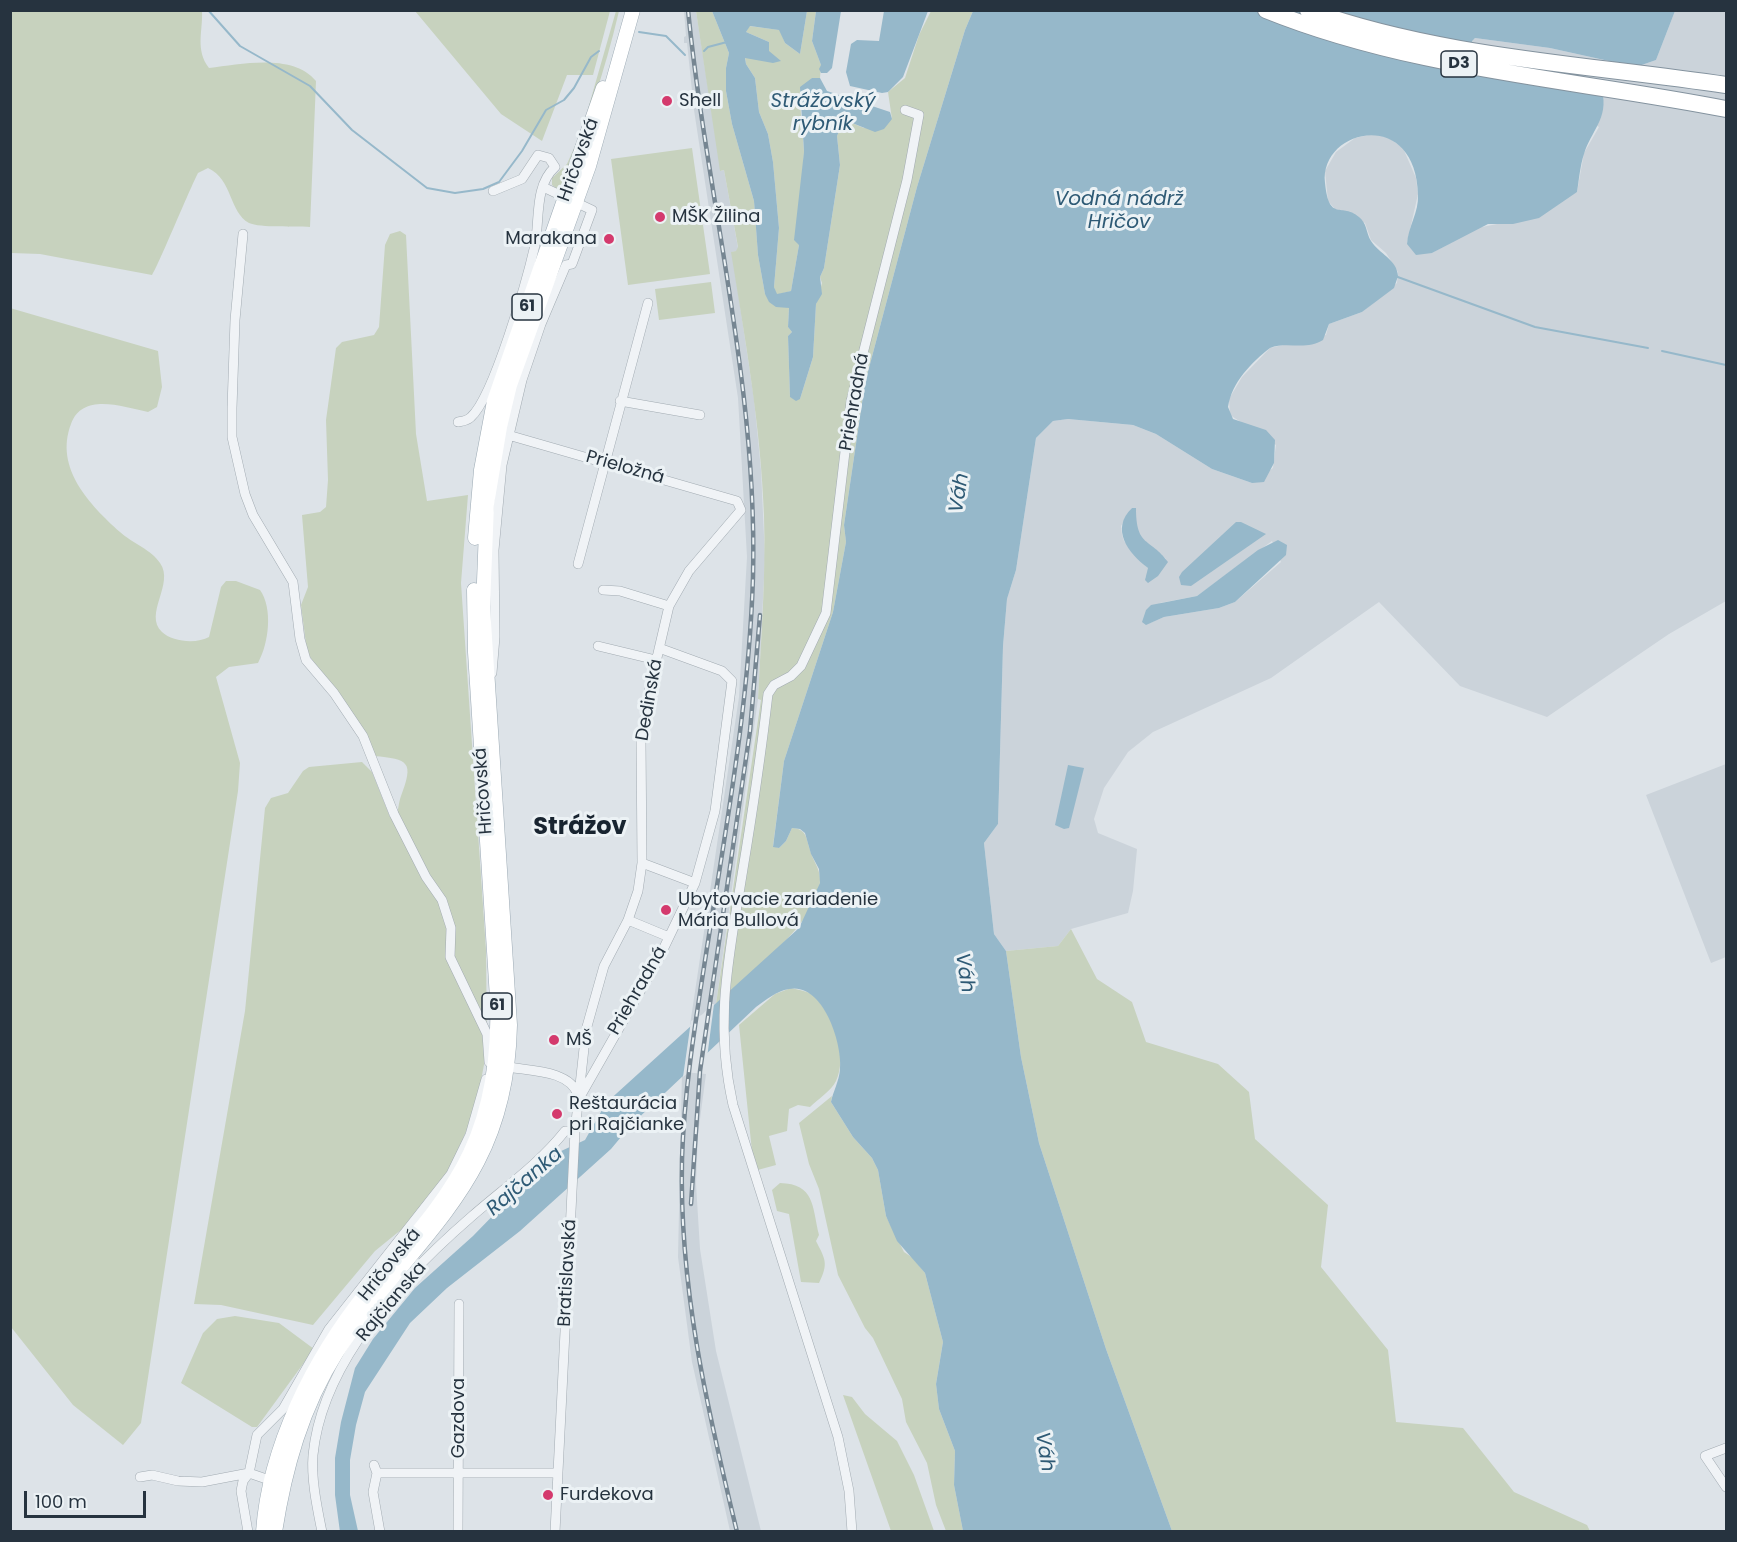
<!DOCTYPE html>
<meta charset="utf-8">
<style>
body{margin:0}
#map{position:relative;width:1737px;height:1542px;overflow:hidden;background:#dde3e8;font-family:Poppins,sans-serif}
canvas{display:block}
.frame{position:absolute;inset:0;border:12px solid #26333f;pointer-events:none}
.scale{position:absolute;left:24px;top:1491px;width:122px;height:27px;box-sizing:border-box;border:3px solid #26333f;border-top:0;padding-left:8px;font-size:18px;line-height:21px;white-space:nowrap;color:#26333f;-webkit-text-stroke:4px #ecf2f5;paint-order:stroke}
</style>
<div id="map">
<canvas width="1737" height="1542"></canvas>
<div class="frame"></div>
<div class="scale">100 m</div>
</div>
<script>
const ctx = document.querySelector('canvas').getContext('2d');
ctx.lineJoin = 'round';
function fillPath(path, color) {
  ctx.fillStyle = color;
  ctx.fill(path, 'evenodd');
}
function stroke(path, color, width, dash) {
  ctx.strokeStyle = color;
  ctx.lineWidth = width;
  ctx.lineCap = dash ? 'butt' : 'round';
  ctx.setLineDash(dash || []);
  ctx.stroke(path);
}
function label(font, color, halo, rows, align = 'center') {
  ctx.font = font + ' Poppins,sans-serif';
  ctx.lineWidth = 6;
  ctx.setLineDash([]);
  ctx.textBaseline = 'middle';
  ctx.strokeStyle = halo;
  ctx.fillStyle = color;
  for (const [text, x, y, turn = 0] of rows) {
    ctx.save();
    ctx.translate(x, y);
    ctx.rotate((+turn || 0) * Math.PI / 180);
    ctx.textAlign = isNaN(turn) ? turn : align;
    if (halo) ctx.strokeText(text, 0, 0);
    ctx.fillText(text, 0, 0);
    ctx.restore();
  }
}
fillPath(new Path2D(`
 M684,11H696L721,171L724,170L738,248L737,251L732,252L754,399L761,470L765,558L758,699L716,1004L690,1025L739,697L747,557L738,398L694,110L687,43H684V37L686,36Z
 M1675,11H1726V601L1669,634L1547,717L1460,686L1379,602L1271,678L1153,732L1128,752L1104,788L1094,819L1098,833L1137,849L1133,891L1128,913L1071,929L1058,946L1006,951L994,934L984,843L998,824L1003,646L1007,599L1016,570L1036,438L1053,421L1068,419L1133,425L1156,434L1212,469L1252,483L1273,468L1276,445L1230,415L1229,399L1242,377L1270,348L1326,335L1329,324L1362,312L1397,283L1398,272L1386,253L1371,240L1365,223L1335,209L1328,201L1325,171L1336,152L1355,138L1373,134L1389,138L1403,148L1416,178L1418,194L1407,243L1432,253L1477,228L1497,224L1577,192L1584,153L1599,127L1500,69L1471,41L1475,38L1550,48L1636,67L1656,60ZM1132,508L1136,510L1135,521L1139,536L1166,559L1145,578L1149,573L1148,568L1124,541L1122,535L1121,526ZM1272,541L1281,562L1235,602L1219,608L1164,617L1150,623L1160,603L1197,596Z
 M1726,764V957L1711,963L1646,795Z
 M682,1072L706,1074L698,1134L696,1184L700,1249L716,1351L761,1531H730L692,1362L678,1257Z`), '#cbd3da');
fillPath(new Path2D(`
 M10,11H202C203,31 195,50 209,68C242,64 293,53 316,81L310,227C296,226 260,228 249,223C229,212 233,180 208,168L198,173C191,186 156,271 152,275L40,254L11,253Z
 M415,11H610L593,75H567L542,141L501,114Z
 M616,11H619C605,71 585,129 563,187L556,188L552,185V178L567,164L582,130Z
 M696,11H712L729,53L726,68V91L732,124L754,201L758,255L765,294L789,308L788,327L792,332L788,336L790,397L800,399L813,357L816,304L822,283L820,277L824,268L840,165L837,136L841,127L847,121L864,128L892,119L888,92L905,78L919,35L931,11H973L965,30L917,187L865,383L844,525L846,542L833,612L784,761L773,846L779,848L786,841L792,828C807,829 806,838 810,850C813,861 820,868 820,880C821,920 745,978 716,1004L761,700L758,699C761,638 766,577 764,516C761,427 745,339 731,252L736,251L738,247L724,170L720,171Z
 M807,11H816L812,41L821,65L820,78H812L800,102L804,152L799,245L791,291L776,295L774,287L779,228L773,162L768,134L759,112L755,78L746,64L745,57L769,51V42L746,32L749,26L780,30L785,43L800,54Z
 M692,148L710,274L628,285L611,159Z
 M400,231L406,235L416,434L427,501L468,495L461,583L486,950L487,1049L475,1112L459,1147L451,1189L375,1251L313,1325L221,1305L194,1304L245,1011L265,808L271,798L288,793L303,771L309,767L362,762L372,772L390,817L394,819C399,812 398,804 401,796C414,762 409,759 374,756L307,652L301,605L308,587L302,515L320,512L326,507L328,480L326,420L336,348L342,342L374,335L379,327L385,245L390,234Z
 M711,282L715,313L659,320L655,289Z
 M10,308L158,351L162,387L157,407L148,412C122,407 83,392 71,424C54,468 90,505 120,532C132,543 152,550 160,563C175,584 143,614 162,632C172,642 197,644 209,637L221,587L226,581H236L260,590C273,608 269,643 258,663L229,667L216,677L240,763L238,791L141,1423L123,1445L73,1405L11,1327Z
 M1071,929L1097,979L1132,1002L1146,1042L1218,1064L1249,1092L1255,1139L1328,1205L1321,1267L1388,1350L1396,1422L1463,1428L1514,1492L1587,1525L1590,1531H1172L1106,1349L1039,1143L1021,1057L1006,951L1058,946Z
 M791,988C799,990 810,991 816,998C833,1016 848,1057 836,1081C831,1091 818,1099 810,1107L798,1105L789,1109L787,1131L769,1136L776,1165L754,1171L739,1025L775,994Z
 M832,1096L831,1102L853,1137L872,1158L878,1170L886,1216L904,1252L913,1258L925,1273L943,1342L936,1384L939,1409L955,1451L954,1485L963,1531H946L936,1505L927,1463L906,1422L902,1399L873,1338L865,1328L838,1275L819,1189L809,1164L799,1123Z
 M780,1183C815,1184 812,1206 819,1235L816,1241C825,1259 829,1263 819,1283L801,1282L789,1214L777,1211L772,1190Z
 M235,1316L279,1323L314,1349L257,1427H252L181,1383L203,1333L217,1319Z
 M843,1395L852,1397L865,1414L897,1441L914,1475L934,1531H891Z`), '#c7d2be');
fillPath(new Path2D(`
 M712,11H807L800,54L785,43L779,30L750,26L746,32L769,42V51L781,61L773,63L745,58L746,64L755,78L759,112L768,134L773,162L779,228L774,287L777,294L791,291L799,245L794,240L804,152L800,87L812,78H820L827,91L890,112L892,119L884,129L875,132L847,121L841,127L837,136L840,165L824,268L820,277L822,294L816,304L813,357L800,399L796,401L790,397L788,336L792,332L788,327L789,308L776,307L769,302L765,294L758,255L754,201L732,124L726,91V68L729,53Z
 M816,11H841L832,68L827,73H821L819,69L821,65L812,41Z
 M884,11H928L903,77L888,92L882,93L850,86L846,72L851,44L857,40L879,41Z
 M973,11H1675L1656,60L1636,67L1550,48L1475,38L1472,41V45C1490,52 1508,60 1526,65C1553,74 1579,71 1602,91C1609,118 1591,131 1584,154C1580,166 1579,180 1577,192L1539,218L1513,224H1488L1432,253L1416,255L1407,244C1408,227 1419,212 1418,195C1416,106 1319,129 1325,183C1329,223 1342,202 1359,217C1367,223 1366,233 1371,241C1379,254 1397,259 1398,276L1394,288L1362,312L1329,324L1323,340C1306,351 1287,341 1270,348C1251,363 1232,382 1228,407L1233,419L1266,430L1275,440L1274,463L1264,482L1252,483L1212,469L1156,434L1133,425L1068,419L1053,421L1036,438L1016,570L1007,599L1003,646L998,824L984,843L994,934L1006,951L1021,1057L1039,1143L1106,1349L1172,1531H963L954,1485L955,1451L939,1409L936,1384L943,1342L925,1273L897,1241L886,1216L878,1170L872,1158L853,1137L831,1102C833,1092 839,1081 840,1070C843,1044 823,982 789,989C776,991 766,1000 756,1007L631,1125L611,1149L520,1231L447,1288L410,1323L365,1392L356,1425L350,1460V1495L358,1531L340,1532L335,1495V1458L341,1422L355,1368L373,1339L415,1288L473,1236L541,1166L559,1152L585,1140L606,1103L799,928L820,883L819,869L811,854L805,833L800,829L792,828L786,841L779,848L773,847L784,761L833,612L846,542L844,525L865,383L917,187L965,30Z
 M1132,508H1136C1136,548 1150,537 1168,562L1158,576L1148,583L1145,580L1148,568C1128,553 1110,529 1132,508Z
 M1236,522H1241L1266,534L1191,586L1181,585L1179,577L1182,572Z
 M1278,540L1287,545L1286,555L1235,602L1219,608L1164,617L1146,625L1142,622L1146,610L1151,605L1197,596L1258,550Z
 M1068,765L1084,768L1069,828L1064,829L1055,825Z`), '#96b8ca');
fillPath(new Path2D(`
 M711,1004H714L707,1058L683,1077L691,1021L703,1014Z`), '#dde3e8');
stroke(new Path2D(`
 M208,10L240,46L310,86L352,130L427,188L455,193L483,189L499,182L522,151L546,110L564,100L574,88L591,57L599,51
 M639,32L666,36L685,55
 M704,51L708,47L727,42
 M1395,276L1535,327L1648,348
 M1662,351L1726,365`), '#96b8ca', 2);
const street = new Path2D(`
 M243,234L235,320L232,408V437L245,494L253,515L293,582L300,639L306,660L334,693L363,736L394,814L426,877L442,900L451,928L450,957L487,1034L489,1062
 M620,401L700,415
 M458,422C463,421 467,421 471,417C494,396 527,280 535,245C540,220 534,186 555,167L549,158L538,155L522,179L493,191
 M508,435L737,501L741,510L689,571L669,606L649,692L641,741L642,863L638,891L628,920L604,966L586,1030L575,1131L555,1532
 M578,564L648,303
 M603,590L620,591L669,606
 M598,646L656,660
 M492,673L495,637L494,550L502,465L522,380L541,324L566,265L572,264L592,210L543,187
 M642,863L695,883
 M628,920L669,937
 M508,1067C530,1071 570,1070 578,1095
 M581,1095L659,958L695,883L715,811L732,681L722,671L659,648
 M1726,1448L1705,1456L1726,1487
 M374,1465L377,1473L373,1492L380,1532
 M377,1473H558
 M140,1477L152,1475L178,1481L202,1482L249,1473L275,1482
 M248,1532L241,1491L243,1481L249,1473L257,1435L283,1409L329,1329L451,1174L470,1135L486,1079
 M322,1532C317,1507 311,1479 313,1455C322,1362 404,1275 471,1217C504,1188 538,1165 565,1131H575
 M458,1532L459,1304
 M852,1532L849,1491L838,1437L733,1105C714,1021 729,957 742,875C752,815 761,755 768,694L774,685L791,676L801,666L826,613L851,401L907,180L919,115L905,110`);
const primary = new Path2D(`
 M475,538L481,470L494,401L603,88
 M263,1532C269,1446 314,1358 367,1292C403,1248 445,1206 470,1153C493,1104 499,1052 497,998L475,652L474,590
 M275,1532C285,1468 302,1407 337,1352C415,1232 507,1186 510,1025L483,607L487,504L500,427L510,385L589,166L633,10`);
const highway = new Path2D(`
 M1266,10C1412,69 1573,79 1726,109
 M1308,10C1442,58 1586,64 1726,85`);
stroke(street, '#a2abb2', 10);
stroke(primary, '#9caab4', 15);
stroke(highway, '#84939f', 18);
stroke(street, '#f0f3f6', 9);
stroke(primary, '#fff', 14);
stroke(highway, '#fff', 16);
const rail = new Path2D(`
 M688,10C707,199 758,386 753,577C749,708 724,838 704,967C694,1031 684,1095 682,1159C679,1287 707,1408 737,1532
 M691,1204L700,1071L750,731L760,615`);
stroke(rail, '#768692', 4.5);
stroke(rail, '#ecf2f5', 2, [7]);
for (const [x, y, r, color] of [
 [667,101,6,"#d43a6d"],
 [660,217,6,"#d43a6d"],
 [609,239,6,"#d43a6d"],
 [666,910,6,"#d43a6d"],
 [554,1040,6,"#d43a6d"],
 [557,1114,6,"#d43a6d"],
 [548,1495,6,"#d43a6d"]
]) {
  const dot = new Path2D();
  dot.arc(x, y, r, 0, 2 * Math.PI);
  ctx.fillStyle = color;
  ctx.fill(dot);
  stroke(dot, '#ecf2f5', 2);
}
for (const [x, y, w] of [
 [1459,64,36],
 [527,307,30],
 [497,1006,30]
]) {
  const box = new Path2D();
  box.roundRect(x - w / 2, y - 13, w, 26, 4.5);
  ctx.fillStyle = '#ecf2f5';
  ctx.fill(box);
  stroke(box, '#26333f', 1.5);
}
label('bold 16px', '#26333f', null, [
 ["D3",1459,64],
 ["61",527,307],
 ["61",497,1006]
]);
label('18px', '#26333f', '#ecf2f5', [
 ["Shell",679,101],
 ["MŠK Žilina",672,217],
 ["Marakana",597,239,"right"],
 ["Ubytovacie zariadenie",678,900],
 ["Mária Bullová",678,921],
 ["MŠ",566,1040],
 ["Reštaurácia",569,1104],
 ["pri Rajčianke",569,1125],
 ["Furdekova",560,1495]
], 'left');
label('18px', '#26333f', '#ecf2f5', [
 ["Hričovská",579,160,-70],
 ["Priehradná",855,402,-80],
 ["Prieložná",625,468,16],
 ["Dedinská",650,700,-80],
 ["Hričovská",484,791,-94],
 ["Priehradná",638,991,-60],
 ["Hričovská",390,1265,-51],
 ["Bratislavská",568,1273,-87],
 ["Rajčianska",392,1302,-50],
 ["Gazdova",459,1418,-90]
]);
label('italic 20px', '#2e5a75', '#ecf2f5', [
 ["Strážovský",823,102],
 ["rybník",823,125],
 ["Vodná nádrž",1119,200],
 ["Hričov",1119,223],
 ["Váh",960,493,-81],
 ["Váh",964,973,81],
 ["Rajčanka",525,1182,-41],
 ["Váh",1044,1452,81]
]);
label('bold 24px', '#182430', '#ecf2f5', [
 ["Strážov",580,828]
]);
</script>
